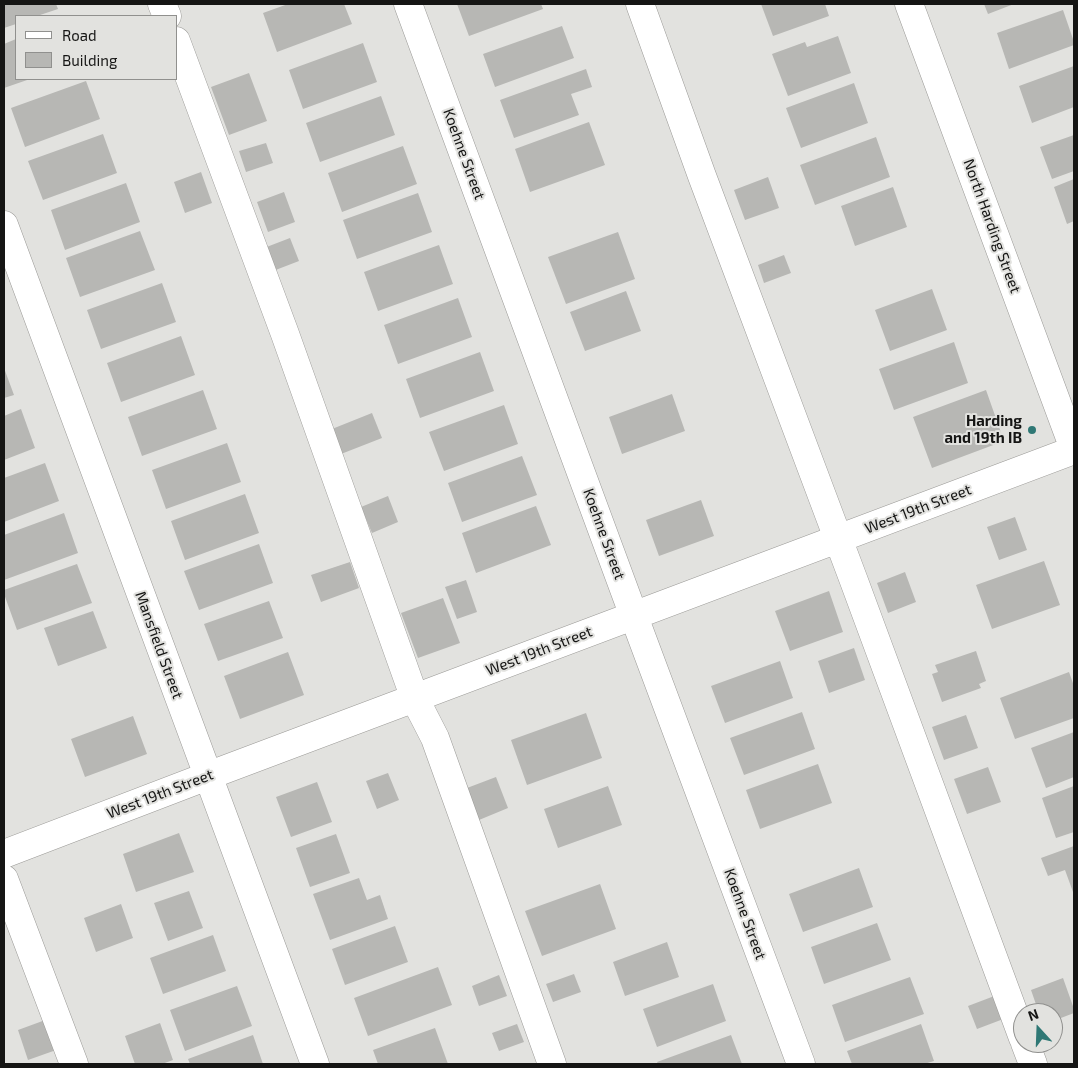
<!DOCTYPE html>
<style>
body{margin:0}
#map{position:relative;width:1078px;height:1068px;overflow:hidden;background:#e2e2df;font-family:"Exo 2",sans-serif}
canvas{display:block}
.frame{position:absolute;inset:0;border:5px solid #151514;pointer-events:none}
.legend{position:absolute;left:15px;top:15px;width:162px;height:65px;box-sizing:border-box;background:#e2e2df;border:1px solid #90908e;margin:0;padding:6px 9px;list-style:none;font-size:15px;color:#151514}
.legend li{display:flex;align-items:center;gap:10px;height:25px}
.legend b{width:25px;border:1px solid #90908e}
.north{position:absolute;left:1013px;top:1003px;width:50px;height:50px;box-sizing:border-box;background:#e2e2df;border:1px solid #90908e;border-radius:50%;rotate:340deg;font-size:14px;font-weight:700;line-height:20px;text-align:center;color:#151514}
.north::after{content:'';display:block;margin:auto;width:18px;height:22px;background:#2f7875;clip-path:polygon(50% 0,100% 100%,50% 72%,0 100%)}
</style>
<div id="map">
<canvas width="1078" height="1068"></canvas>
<div class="frame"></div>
<ul class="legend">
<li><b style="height:6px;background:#fff"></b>Road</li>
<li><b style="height:14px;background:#b7b7b4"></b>Building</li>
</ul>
<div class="north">N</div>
</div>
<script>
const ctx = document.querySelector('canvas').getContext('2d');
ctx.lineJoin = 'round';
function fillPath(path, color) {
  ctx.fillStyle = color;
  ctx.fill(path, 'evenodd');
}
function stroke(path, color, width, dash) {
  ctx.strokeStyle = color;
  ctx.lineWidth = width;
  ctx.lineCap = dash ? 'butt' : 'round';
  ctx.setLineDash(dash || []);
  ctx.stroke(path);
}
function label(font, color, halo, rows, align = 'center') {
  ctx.font = font + ' "Exo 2",sans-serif';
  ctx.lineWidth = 4;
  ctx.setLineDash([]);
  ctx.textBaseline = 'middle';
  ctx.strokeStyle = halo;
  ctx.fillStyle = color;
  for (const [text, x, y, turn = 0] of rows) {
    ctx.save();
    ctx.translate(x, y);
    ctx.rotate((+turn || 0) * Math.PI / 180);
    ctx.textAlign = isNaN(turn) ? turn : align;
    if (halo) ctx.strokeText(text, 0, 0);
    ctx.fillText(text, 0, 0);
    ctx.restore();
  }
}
fillPath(new Path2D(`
 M4,4H56L58,9L37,16H16V24L4,28Z
 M288,4H344L352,24L277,52L263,13Z
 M457,4H541L543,9L469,36Z
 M761,4H825L829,16L773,36Z
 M984,4H1014L988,14Z
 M1063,10L1074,42V45L1009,69L997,33Z
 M562,26L574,58L495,87L483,54Z
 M838,36L851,73L788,96L772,54L805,42L807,47Z
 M16,39V79H30L4,88V44Z
 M363,43L377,82L303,109L289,70Z
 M1074,66V107L1032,123L1019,86Z
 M586,69L592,87L571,94L579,115L514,138L500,100Z
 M249,73L267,121L229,135L211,87Z
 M86,81L100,119L25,147L11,108Z
 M854,83L868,123L801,148L786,108Z
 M381,96L395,135L320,162L306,123Z
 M589,122L605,165L530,192L515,149Z
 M103,134L117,173L43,200L28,161Z
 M1074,135V171L1052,179L1040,147Z
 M876,137L890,177L815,205L800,165Z
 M266,143L273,163L246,172L239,151Z
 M403,146L417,184L342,212L328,173Z
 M201,172L212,203L185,213L174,182Z
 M768,177L779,208L745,220L734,190Z
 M1074,179V221L1067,224L1054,187Z
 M126,183L140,222L65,250L51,210Z
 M893,187L907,227L855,246L841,206Z
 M284,192L295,222L268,232L257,202Z
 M418,193L432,232L357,259L343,220Z
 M140,231L155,270L80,297L66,258Z
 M618,232L635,279L566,304L548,257Z
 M290,238L299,261L273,271L264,248Z
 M439,245L453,284L378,311L364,272Z
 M784,255L791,273L764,283L758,265Z
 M162,283L176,322L101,349L87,310Z
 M932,289L947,330L890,351L875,310Z
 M626,291L641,331L585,351L570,312Z
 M458,298L472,337L398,364L384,325Z
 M181,336L195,375L121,402L107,363Z
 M954,342L968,383L894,410L879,369Z
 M480,352L494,391L420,418L406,379Z
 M4,368L14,395L4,398Z
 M203,390L217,429L142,456L128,417Z
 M986,390L1004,441L932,468L913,417Z
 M672,394L685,431L622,454L609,417Z
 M504,405L518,444L444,471L429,432Z
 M21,409L35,448L4,460V416Z
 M372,413L382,438L341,454L332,429Z
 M227,443L241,482L166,509L152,470Z
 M522,456L537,495L462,522L448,483Z
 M45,463L59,501L4,522V478Z
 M245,494L259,533L185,560L171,521Z
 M388,496L398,522L372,533L361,507Z
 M701,500L714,536L659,556L646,520Z
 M536,506L551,545L476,573L462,533Z
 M64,513L78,553L4,580V535Z
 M1015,517L1027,550L999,560L987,527Z
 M259,544L273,583L199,610L184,571Z
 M1044,561L1060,605L992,629L976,585Z
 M350,562L359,588L321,602L311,575Z
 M77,564L92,603L17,630L4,594V590Z
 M905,572L916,602L888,613L877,583Z
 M466,580L477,612L457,619L445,587Z
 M829,591L843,632L790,651L775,611Z
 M443,598L460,643L418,658L401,613Z
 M269,601L283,638L218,661L204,624Z
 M93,611L107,648L58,666L44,628Z
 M854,648L865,680L829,693L818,661Z
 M976,651L986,681L979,684L981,688L942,702L932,674L938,672L935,665Z
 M288,652L304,695L240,719L224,676Z
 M780,661L793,698L725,723L711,686Z
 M1069,672L1074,686V718L1015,739L1000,698Z
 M802,712L815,749L744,775L730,738Z
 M586,713L602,758L527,785L511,740Z
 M966,715L978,748L944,760L932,727Z
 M133,716L147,754L85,777L71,739Z
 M1074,732V777L1046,788L1031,748Z
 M818,764L832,803L760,829L746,790Z
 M988,767L1001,802L967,814L954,779Z
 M388,773L399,800L377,809L366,781Z
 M496,777L508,808L479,820L467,788Z
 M317,782L332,822L291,837L276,797Z
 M608,786L622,825L558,848L544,809Z
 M1074,786V832L1056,838L1042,798Z
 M179,833L194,872L136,892L123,854Z
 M336,834L350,873L310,887L296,848Z
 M1074,846V892H1073L1065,870L1048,876L1041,858Z
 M859,868L873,907L803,932L789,894Z
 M359,878L367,900L380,895L388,919L330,940L313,894Z
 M600,884L616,929L542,956L525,911Z
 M189,891L203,928L168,941L154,903Z
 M121,904L133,938L96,952L84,918Z
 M877,923L891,960L824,984L811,947Z
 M395,926L408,962L345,985L332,949Z
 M213,935L226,971L163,994L150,958Z
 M667,942L679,977L625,996L613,962Z
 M438,967L452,1005L368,1036L354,998Z
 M574,974L581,992L553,1002L546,984Z
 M499,975L507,996L479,1006L472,986Z
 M910,977L924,1014L845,1042L832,1005Z
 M1063,978L1074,1009V1013L1053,1021V1013H1039L1031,990Z
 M713,984L726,1021L657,1047L643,1009Z
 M237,986L252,1026L185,1051L170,1010Z
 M997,995L1006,1018L977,1029L968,1006Z
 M48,1019L59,1049L28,1060L18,1030Z
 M160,1023L173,1060L162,1064H135L125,1036Z
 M517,1024L524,1042L499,1051L492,1033Z
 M921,1024L934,1061L924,1064H852L847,1051Z
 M435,1028L448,1064H378L373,1050Z
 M253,1035L263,1064H190L188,1059Z
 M731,1035L742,1064H658L657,1062Z`), '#b7b7b4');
const minor = new Path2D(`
 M162,4L167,16
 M408,4L642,638L801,1064
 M640,4L702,176L854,581L1023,1038
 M909,4L1074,449
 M176,41L285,334L415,699L435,738L552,1064
 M4,225L315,1064
 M4,854L226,769L1074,450
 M4,879L74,1064
 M1025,1043L1033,1064`);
stroke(minor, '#9b9a97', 29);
stroke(minor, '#fff', 28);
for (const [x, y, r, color] of [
 [1032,430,5,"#2f7875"]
]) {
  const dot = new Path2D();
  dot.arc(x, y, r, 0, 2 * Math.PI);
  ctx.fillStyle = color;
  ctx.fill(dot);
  stroke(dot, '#e2e2df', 2);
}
label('15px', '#151514', '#e2e2df', [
 ["Koehne Street",464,154,70],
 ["North Harding Street",992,226,70],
 ["West 19th Street",918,509,-21],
 ["Koehne Street",604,534,70],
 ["Mansfield Street",159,645,70],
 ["West 19th Street",539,651,-21],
 ["West 19th Street",160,794,-21],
 ["Koehne Street",745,914,70]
]);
label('bold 15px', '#151514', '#e2e2df', [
 ["Harding",1022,421],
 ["and 19th IB",1022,438]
], 'right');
</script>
